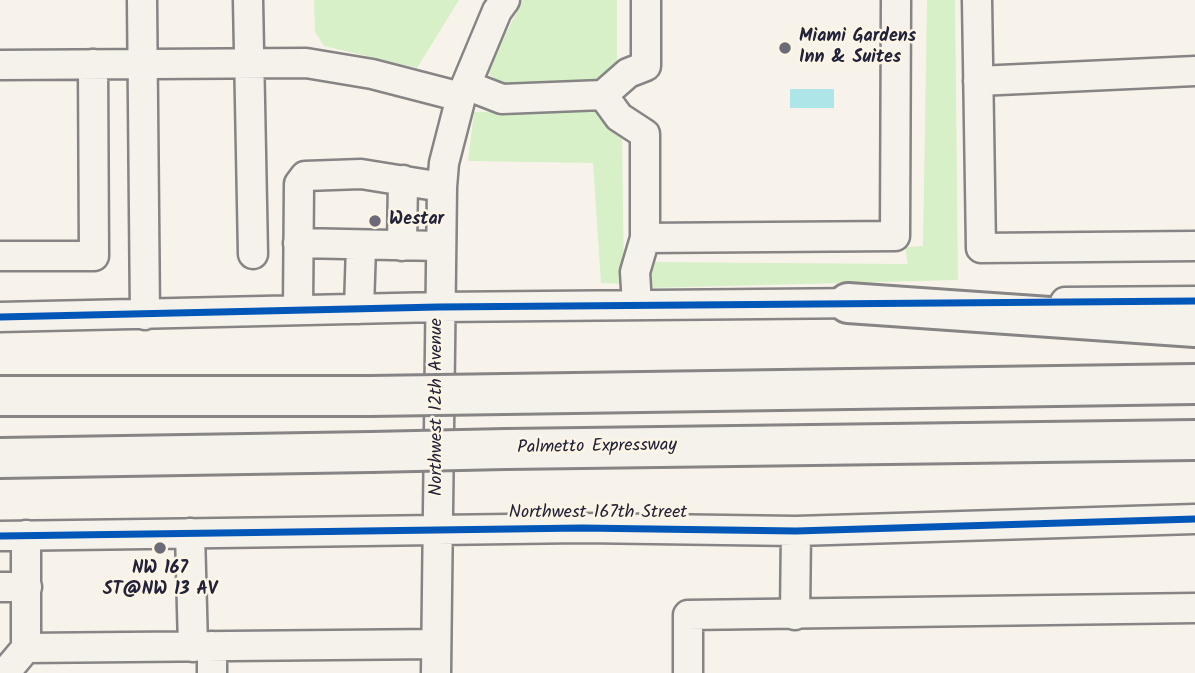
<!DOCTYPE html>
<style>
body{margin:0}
canvas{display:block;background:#f7f3ea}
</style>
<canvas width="1195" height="673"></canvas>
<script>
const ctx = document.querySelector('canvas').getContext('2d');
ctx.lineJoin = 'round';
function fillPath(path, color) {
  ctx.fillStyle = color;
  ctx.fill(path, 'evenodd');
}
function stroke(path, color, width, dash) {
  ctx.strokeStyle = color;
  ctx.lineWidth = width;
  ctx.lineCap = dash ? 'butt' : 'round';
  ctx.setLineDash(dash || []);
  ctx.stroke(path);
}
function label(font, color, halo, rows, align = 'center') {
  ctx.font = font + ' Kalam,sans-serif';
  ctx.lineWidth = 5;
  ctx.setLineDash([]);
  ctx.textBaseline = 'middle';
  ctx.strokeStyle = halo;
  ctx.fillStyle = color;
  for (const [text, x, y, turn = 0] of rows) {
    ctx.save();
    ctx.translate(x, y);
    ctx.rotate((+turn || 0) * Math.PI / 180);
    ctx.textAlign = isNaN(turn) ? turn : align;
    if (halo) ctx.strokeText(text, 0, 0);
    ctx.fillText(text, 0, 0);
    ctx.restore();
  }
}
fillPath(new Path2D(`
 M314,0H459L417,68L324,46L315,32Z
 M523,0H617V68L600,87L511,91L486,72Z
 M927,0H955L958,280L648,288L647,262L908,264L905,247L923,246Z
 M604,109L622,134L624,284L601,283L593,163L468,161L474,112Z`), '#d8f0c8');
fillPath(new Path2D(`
 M790,89H834V108H790Z`), '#aee5e9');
const minor = new Path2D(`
 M142,0L145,315
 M248,0L253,254
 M977,0L981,248L1195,246
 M0,65L306,63L372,74L461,97
 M978,81L1195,71
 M466,85L502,99L603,95
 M645,238L895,236L896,0
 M298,243L440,246
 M402,246L403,180
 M0,256H94L93,64
 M1065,302L1195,301
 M637,305L635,272L645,238V134L619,117L603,95L628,73L646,66V0
 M359,309L361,246
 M298,310L299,184L305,176L361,174L442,187
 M0,317L438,307L867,303
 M190,533L193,647
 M26,535V648L436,644
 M0,536L582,528L796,531L1195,519
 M0,587H27
 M795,615L796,531
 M5,673L26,648
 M212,673V646
 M436,673L442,187L444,163L461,97L497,11L505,0
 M688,673V615L1195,608`);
const highway = new Path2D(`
 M848,303L1195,327
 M505,394L1195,384
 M0,396H370
 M506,449L1195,440
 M0,458L371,452`);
stroke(minor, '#868485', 33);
stroke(highway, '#868485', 44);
stroke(minor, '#f5f2ec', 28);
stroke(highway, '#f5f2ec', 38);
const highwayBridge = new Path2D(`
 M370,396L505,394
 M371,452L506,449`);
stroke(highwayBridge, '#868485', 44, []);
stroke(highwayBridge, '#f5f2ec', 38);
stroke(new Path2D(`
 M0,317L438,307L1195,301
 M0,536L582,528L796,531L1195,519`), '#0057b8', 7);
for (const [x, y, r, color] of [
 [785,48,7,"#6d6b78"],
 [375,221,7,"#6d6b78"],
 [160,548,7,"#6d6b78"]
]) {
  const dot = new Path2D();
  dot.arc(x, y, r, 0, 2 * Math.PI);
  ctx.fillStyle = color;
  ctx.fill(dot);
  stroke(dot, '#fcf5e5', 2.5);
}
label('bold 18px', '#22223b', '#fcf5e5', [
 ["Miami Gardens",799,38],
 ["Inn & Suites",799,59],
 ["Westar",389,221],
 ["NW 167",160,570,"center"],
 ["ST@NW 13 AV",160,591,"center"]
], 'left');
label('18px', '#22223b', '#fcf5e5', [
 ["Northwest 12th Avenue",438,407,-90],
 ["Palmetto Expressway",597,448,-1],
 ["Northwest 167th Street",598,514]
]);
</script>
